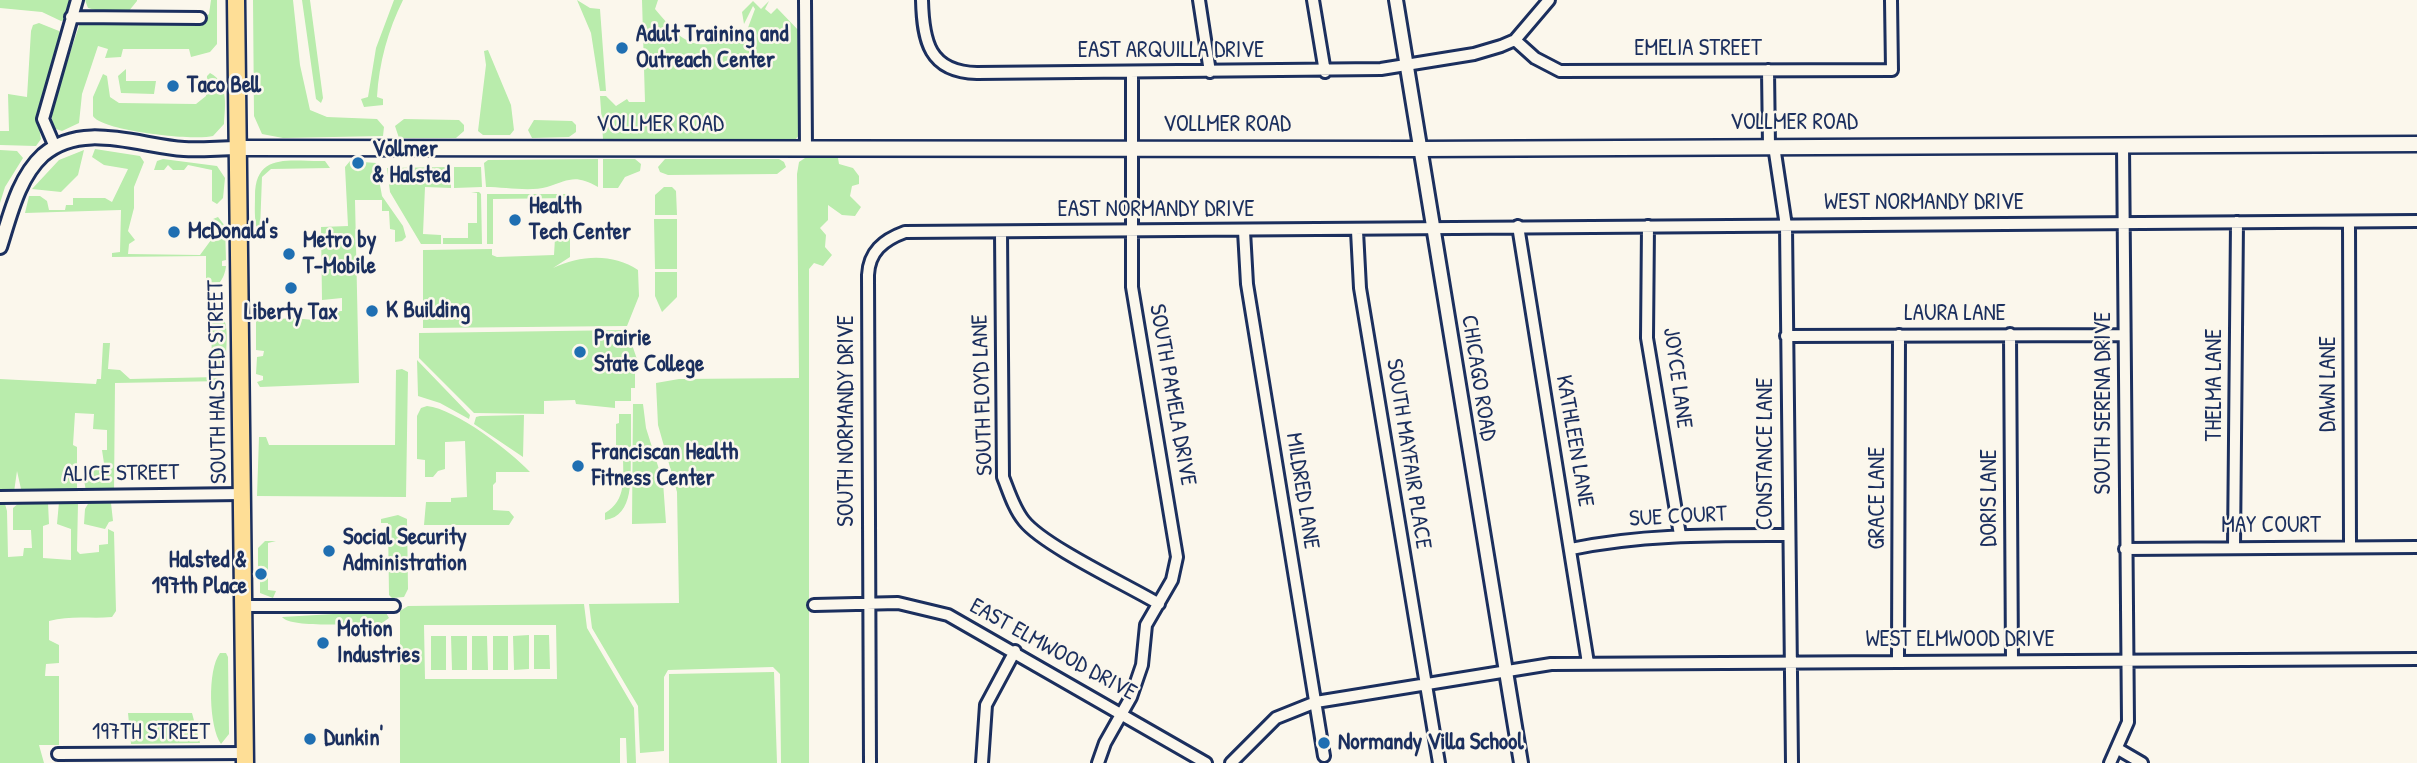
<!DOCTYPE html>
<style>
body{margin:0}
canvas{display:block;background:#fbf7ec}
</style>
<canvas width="2417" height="763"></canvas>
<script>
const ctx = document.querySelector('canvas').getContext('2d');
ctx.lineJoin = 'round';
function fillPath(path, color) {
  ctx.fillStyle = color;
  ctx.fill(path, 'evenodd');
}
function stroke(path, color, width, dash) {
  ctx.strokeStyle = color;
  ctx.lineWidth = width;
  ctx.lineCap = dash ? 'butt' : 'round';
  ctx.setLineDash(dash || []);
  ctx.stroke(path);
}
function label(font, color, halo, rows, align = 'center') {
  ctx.font = font + ' "Patrick Hand",sans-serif';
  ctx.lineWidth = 5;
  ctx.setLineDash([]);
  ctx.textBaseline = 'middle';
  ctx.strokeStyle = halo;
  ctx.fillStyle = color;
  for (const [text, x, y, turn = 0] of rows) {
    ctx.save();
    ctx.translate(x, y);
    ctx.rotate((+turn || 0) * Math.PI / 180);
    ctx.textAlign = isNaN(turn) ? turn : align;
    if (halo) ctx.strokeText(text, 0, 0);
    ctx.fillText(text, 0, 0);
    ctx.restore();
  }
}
fillPath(new Path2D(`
 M0,0H73L67,19L61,21L42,12L0,8Z
 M85,0H137V1L128,12H103L88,8Z
 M211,0H217V44L210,52L191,57L189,49H123L121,57L105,58L108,49L98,46L82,94L79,123L62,131L53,128L51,110L81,20L199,22L209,14Z
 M253,0H293L300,65L310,110L327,117L377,119L384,127L383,136L283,138L262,134L254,116Z
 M302,0H310L323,98L321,103L316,99Z
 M394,0H403C388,30 379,63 377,97L383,99V105L364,107L361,99L368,97L376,48Z
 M577,0L590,8L600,9L606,91H600L591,33Z
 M642,0H658L655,9C676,33 686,51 721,42C730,40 737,35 746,33L755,9L753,6L744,24L742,12L753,1L761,9L769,1L765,9L771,14L777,8L801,33L802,132L794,141L659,142L603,139L600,96H606L616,106L627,99L629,102H645Z
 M39,23L59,31L61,38L37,115L41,139L36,146L0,145V131H9L8,94L27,97L31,31L33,25Z
 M488,50L511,105L514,130L510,135H483L478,131L486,65L484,51Z
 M126,69V81H156L154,94L121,93L118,76Z
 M210,73C229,83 225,106 224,124L213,136C194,141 102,131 93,116V97L103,74L107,76L110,97L119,103L196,104L206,96L207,76Z
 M404,119L459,120L464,125V131L456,138H399L395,126Z
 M534,120L572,121L576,125V132L569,137L532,138L528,130Z
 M95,149L140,156L144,162L134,187V208L128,231L135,240L129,244L128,254L200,255L211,240L213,219L218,217L225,226L226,260L222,261V266H226C225,277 218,290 206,288V256L112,257V253L120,252L121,210L25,213L29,196H40L47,201L49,210H65L66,205H73V198H105L112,202L128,169L104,165L92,157Z
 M0,150L17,151L23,158L5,187L0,203Z
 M84,150L78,175L61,192L32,189L59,160Z
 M805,158H838L839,164L853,168L859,176V184L852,186L850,196L861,207L855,216L842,215L828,205V220L820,228L826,235L825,247L832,255L823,266L814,263L809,269V763H781L780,674L773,667L668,670L664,677V751L640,753L638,706L592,628L589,604L679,603L677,492L658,425L656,383L679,379L799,378L797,174L799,162Z
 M163,159L217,166L225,178L223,198L217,204L212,201V170L188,165L184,170H173L168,165L164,170H154L157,161Z
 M598,159V187C574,174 570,180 547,187C530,192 504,187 486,187L484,163L488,160Z
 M635,159L641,164L640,171L625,177L618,188H603V159Z
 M665,159H779L784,162L786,167L777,174L668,175L660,172L658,167Z
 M325,161L330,168L271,169L262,177L260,230L257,229C254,218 255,207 255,196C255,151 292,162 325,161Z
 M350,161L376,163L382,196L403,226L406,237L402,241L395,242V230L390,229L389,211H382V200H355L359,383L260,387L257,382L263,380V376L256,374L257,357L263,356L264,351L256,350V321L292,318L325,321V312L342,311V298L322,300L321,227L348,226L345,167Z
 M451,167V188L425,187L423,234L441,235V244H421L390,192L387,168Z
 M454,167H481L482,187L454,188Z
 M664,187H672L676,191L677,215H655V195Z
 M471,192H479L481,194L482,244H443V238H468V223H477V193Z
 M487,194H569V198L493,199V244H487Z
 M654,219H677V269H655Z
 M555,238H570V257L553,268C580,255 613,253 638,270L639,296L627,326L423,328V250L492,249V255L497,257L554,255Z
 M655,272H677V297L662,312L655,296Z
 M211,305C232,316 226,340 226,360L219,367H212L211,313L207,312L206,306Z
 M627,330L640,368L635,369V388H631V401H615V408L576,404L575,400L544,401V414L474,413L419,358V333Z
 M103,343H110L108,369L120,370L130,379L217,377L225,381L115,383L114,493L86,491L83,475L96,469L105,470L102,450H107V430L93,429L94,414L75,413L73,445L77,447V491L25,492L21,489L17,471L14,492L0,494V379L96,384L97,379H101Z
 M417,360L470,415L469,419L440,403L418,396Z
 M402,369L408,372L406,497L257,496L259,437H266L269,445H395L396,370Z
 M633,404H643L646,428L663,482L666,523L632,524Z
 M427,406C456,409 510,451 530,472H496V482L493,485V510L509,511L514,517L509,525H424L426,502H451V498L467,497L465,441L445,442V469L438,471L433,477H425V460L417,459V416L421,408Z
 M619,414H631V451H616V424L619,423Z
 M524,415L523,457L474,424L476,417L480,416Z
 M617,453H631C630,476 635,516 605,520V513C627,500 623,478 623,455Z
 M20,502L48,503L49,524L43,526V558L71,560V529L57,524L59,502L78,503L77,551L80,554L99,552V545L108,544V529L114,532L116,611L112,617C90,619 71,615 49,621V640L59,645V663L46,664L45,676H59V745H39L44,763H0V503L5,504L7,511L8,557L23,556L24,548H32L31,530H13V508Z
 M89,502L111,503L113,521L109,522L105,529L84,524L85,509Z
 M398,515L407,519L408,589L404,597L392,598L389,595L388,523H381V519Z
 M265,541H276L268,543V590L276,591L273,598L260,593V577H264L265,572L258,571V548Z
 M584,604L587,628L634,708L636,763H627L626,738H620V763H400V611L408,606ZM424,625H556L557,679H425Z
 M385,611L389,618L382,623C364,623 291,629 282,617Z
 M529,635V669L514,670L513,636Z
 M534,635H549L550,669H534Z
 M431,636H446V670H431Z
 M451,636H467V670H452Z
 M472,636H487L488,670H472Z
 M493,636H508V670H493Z
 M220,653H226L228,657L229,734L221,744C209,727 207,670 220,653Z
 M774,672L777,763H669V674Z
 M128,713H192L200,743L131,744Z`), '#b9ecac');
const minor = new Path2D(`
 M805,0L806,148
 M922,0C923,41 929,72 977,73L1381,69L1474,54L1501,46L1515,40L1549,0
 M1199,0L1210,72
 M1313,0L1325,72
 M71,17L200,18
 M1515,40L1535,58L1560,71L1892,70L1891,0
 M1768,70L1769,146
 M1774,146L1786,226L1792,763
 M55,147L43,119L77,0
 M2349,222L2350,547
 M1518,226L1588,663
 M1648,226L1647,338L1680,535
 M1244,231L1247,284L1324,756
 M1357,231L1360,288L1439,763
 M1001,232L1003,477C1009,492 1014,509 1024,521C1044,546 1127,585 1159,604
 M2010,334L2012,661
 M1786,336L2124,335
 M0,497L242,494
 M2234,547L2237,222
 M1571,549C1642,534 1714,535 1787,535
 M2125,549L2417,547
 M814,605L898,603L948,615L1206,763
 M243,606H394
 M1898,660L1899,335
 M2118,749L2142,763
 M58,754L245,753
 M870,763L868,275C869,252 883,240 905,232L2417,221
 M982,763L986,705L1015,651
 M1098,763L1105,743L1131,697L1142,665L1146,625L1172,580L1177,557L1132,287V73
 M1231,763L1276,718L1316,702L1551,664L2417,659
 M2110,763L2128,722L2123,145`);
const tertiary = new Path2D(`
 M1396,0L1521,763
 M0,247C10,216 18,178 43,155C82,121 139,146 184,149C202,150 220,148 238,148`);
const secondary = new Path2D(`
 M238,148L1421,149L2417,144`);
const primary = new Path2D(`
 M236,0L245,763`);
stroke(minor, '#1b2f5e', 16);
stroke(tertiary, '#1b2f5e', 18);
stroke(secondary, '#1b2f5e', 19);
stroke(primary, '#1b2f5e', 21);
stroke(minor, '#fbf7ec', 10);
stroke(tertiary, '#fbf7ec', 12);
stroke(secondary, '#fbf7ec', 14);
stroke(primary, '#fede96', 16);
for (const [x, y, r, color] of [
 [622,48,7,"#1f6fb2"],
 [173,86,7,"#1f6fb2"],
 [358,163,7,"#1f6fb2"],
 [515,220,7,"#1f6fb2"],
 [174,232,7,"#1f6fb2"],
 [289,254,7,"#1f6fb2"],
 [291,288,7,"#1f6fb2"],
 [372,311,7,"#1f6fb2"],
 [580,352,7,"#1f6fb2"],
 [578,466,7,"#1f6fb2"],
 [329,551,7,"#1f6fb2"],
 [261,574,7,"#1f6fb2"],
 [323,643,7,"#1f6fb2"],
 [310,739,7,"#1f6fb2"],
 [1324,743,7,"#1f6fb2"]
]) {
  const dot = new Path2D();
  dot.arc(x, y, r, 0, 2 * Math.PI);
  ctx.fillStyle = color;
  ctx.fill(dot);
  stroke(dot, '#fbf7ec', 2.5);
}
label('bold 23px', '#1b2f5e', '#fbf7ec', [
 ["Adult Training and",636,35],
 ["Outreach Center",636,61],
 ["Taco Bell",187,86],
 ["Vollmer",372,150],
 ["& Halsted",372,176],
 ["Health",529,207],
 ["Tech Center",529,233],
 ["McDonald's",188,232],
 ["Metro by",303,241],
 ["T-Mobile",303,267],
 ["K Building",386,311],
 ["Liberty Tax",291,313,"center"],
 ["Prairie",594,339],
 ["State College",594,365],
 ["Franciscan Health",592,453],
 ["Fitness Center",592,479],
 ["Social Security",343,538],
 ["Administration",343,564],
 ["Halsted &",247,561,"right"],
 ["197th Place",247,587,"right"],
 ["Motion",337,630],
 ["Industries",337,656],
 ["Dunkin'",324,739],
 ["Normandy Villa School",1338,743]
], 'left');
label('23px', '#1b2f5e', '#fbf7ec', [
 ["EMELIA STREET",1698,49],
 ["EAST ARQUILLA DRIVE",1171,51],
 ["VOLLMER ROAD",1794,123],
 ["VOLLMER ROAD",660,125],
 ["VOLLMER ROAD",1227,125],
 ["WEST NORMANDY DRIVE",1924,203],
 ["EAST NORMANDY DRIVE",1156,210],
 ["LAURA LANE",1955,314],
 ["CHICAGO ROAD",1478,378,81],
 ["JOYCE LANE",1677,378,82],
 ["SOUTH HALSTED STREET",218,382,-91],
 ["DAWN LANE",2329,384,-90],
 ["THELMA LANE",2215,385,-90],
 ["SOUTH FLOYD LANE",983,395,-92],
 ["SOUTH PAMELA DRIVE",1172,395,80],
 ["SOUTH SERENA DRIVE",2104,403,-90],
 ["SOUTH NORMANDY DRIVE",847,421,-90],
 ["KATHLEEN LANE",1574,441,80],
 ["SOUTH MAYFAIR PLACE",1408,454,81],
 ["CONSTANCE LANE",1766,454,-90],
 ["ALICE STREET",121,474,-1],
 ["MILDRED LANE",1302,491,81],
 ["GRACE LANE",1878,498,-90],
 ["DORIS LANE",1990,498,-90],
 ["SUE COURT",1678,517,-3],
 ["MAY COURT",2271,526],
 ["WEST ELMWOOD DRIVE",1960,640],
 ["EAST ELMWOOD DRIVE",1053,650,29],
 ["197TH STREET",151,733]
]);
</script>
